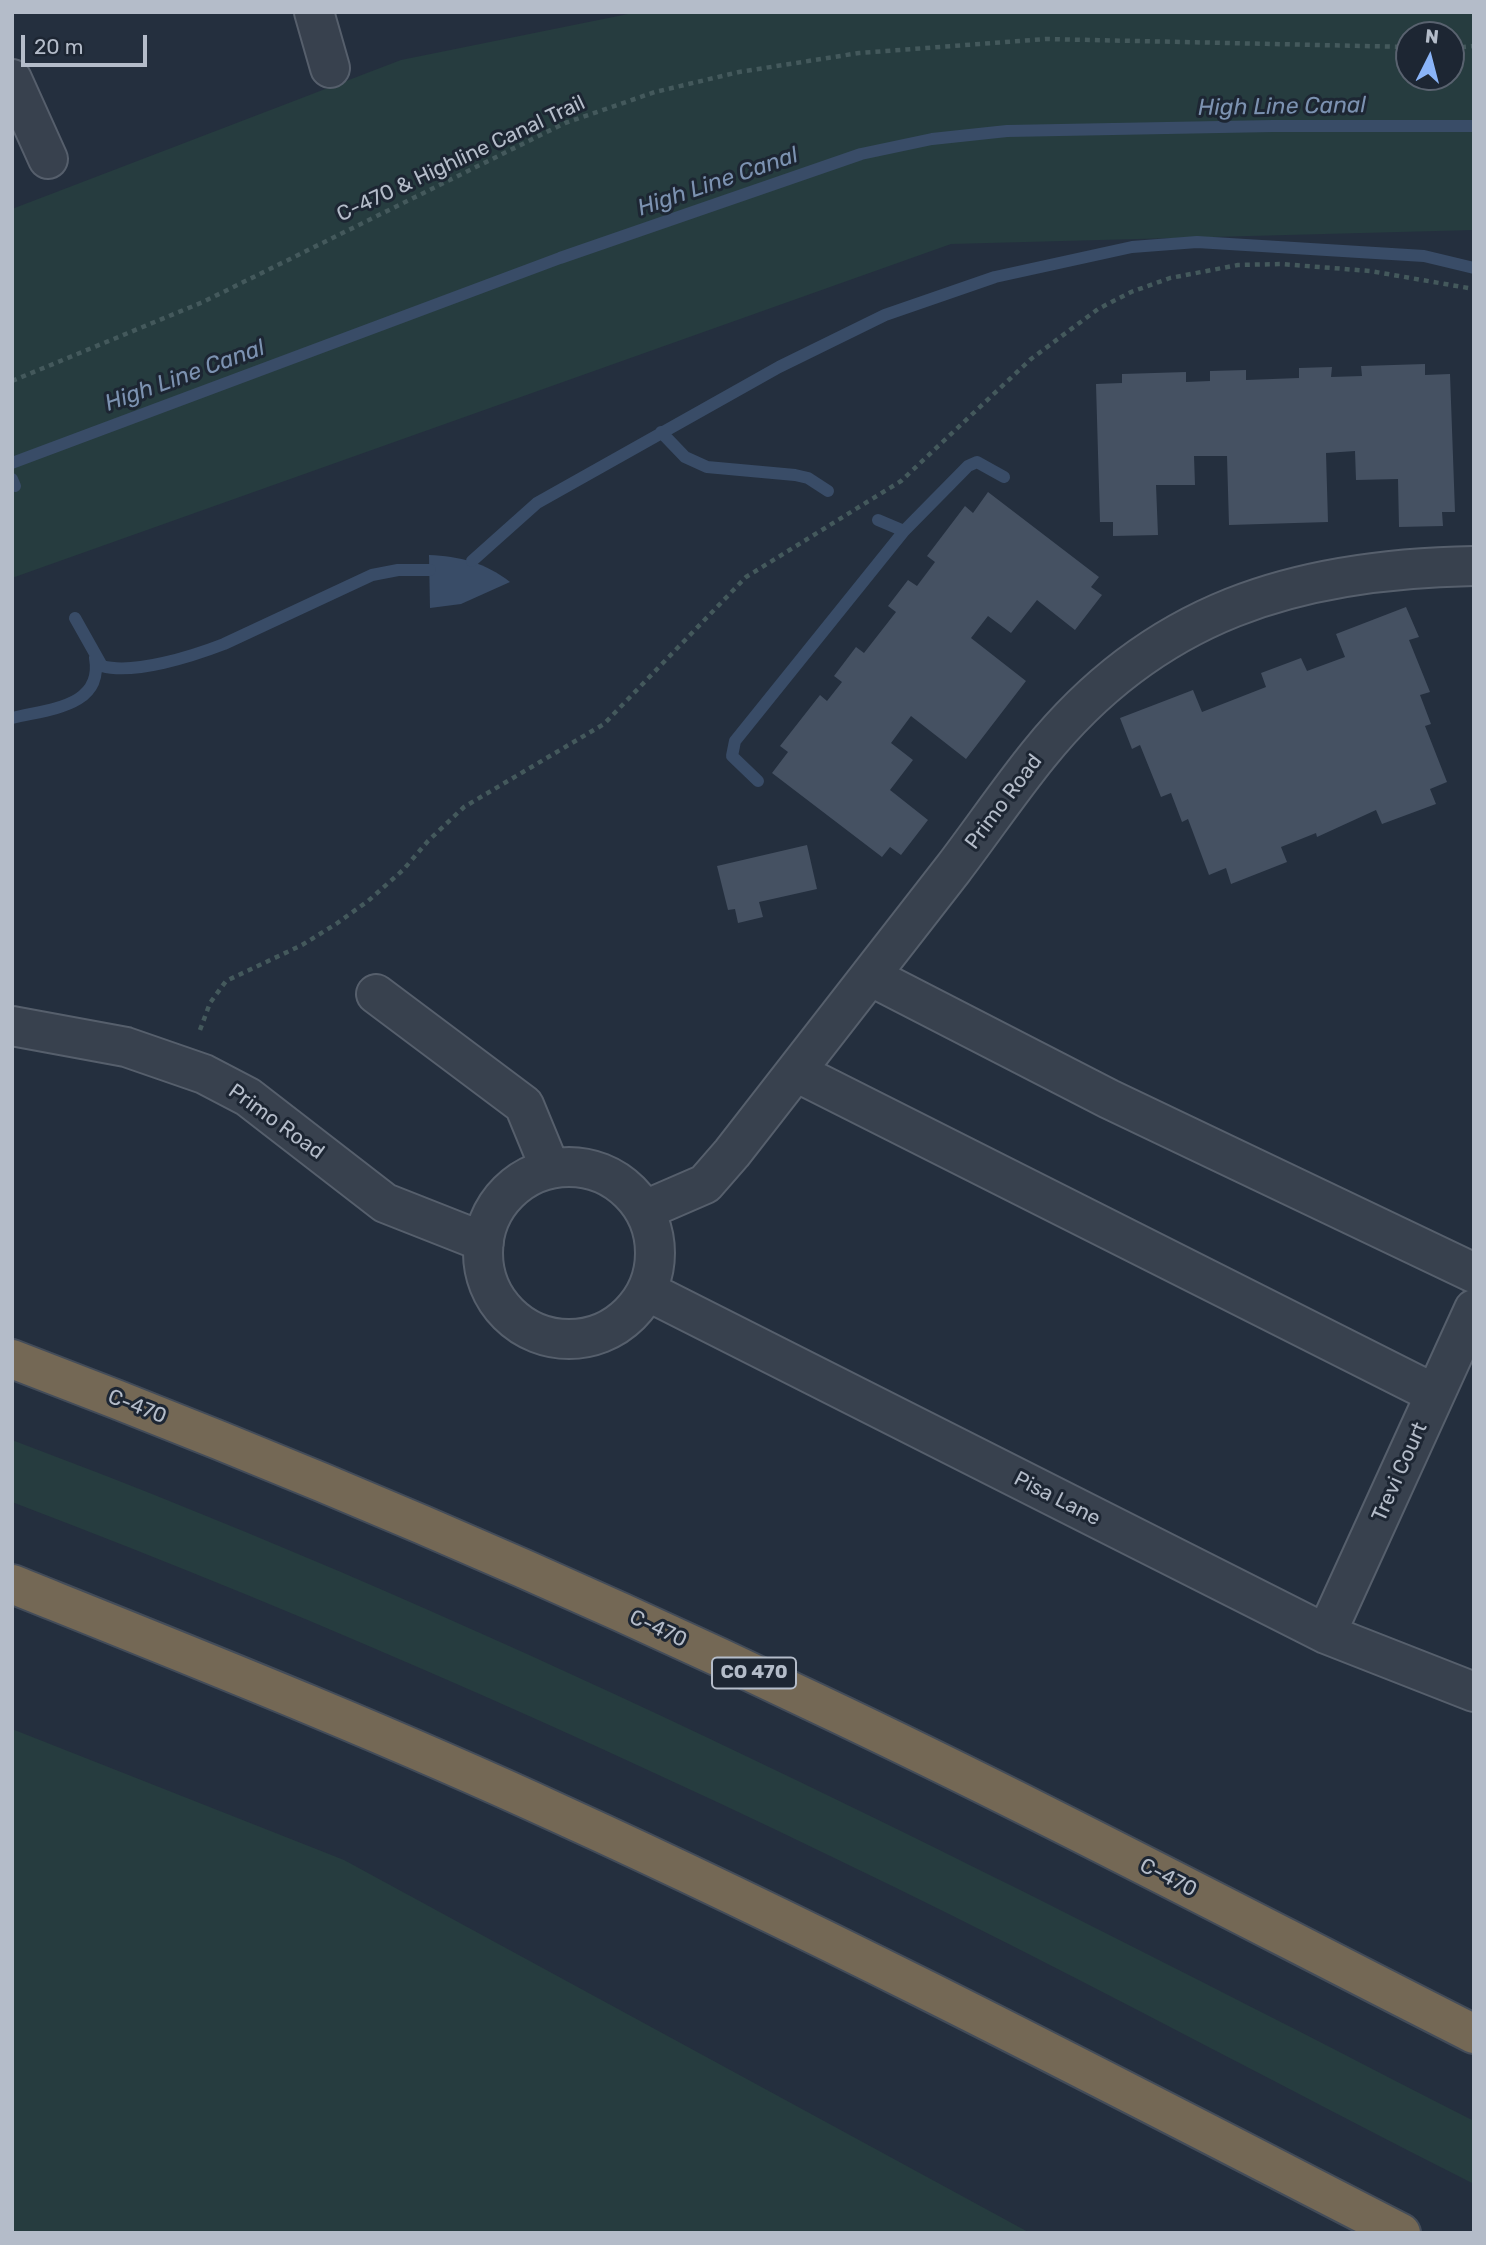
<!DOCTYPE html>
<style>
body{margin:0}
#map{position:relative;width:1486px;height:2245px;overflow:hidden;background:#242f3e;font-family:Rubik,sans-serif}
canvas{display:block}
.frame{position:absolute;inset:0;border:14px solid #b4bcc9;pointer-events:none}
.north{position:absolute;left:1395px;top:21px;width:70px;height:70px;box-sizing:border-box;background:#1d2633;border:2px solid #59626f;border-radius:50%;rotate:6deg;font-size:19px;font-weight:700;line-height:28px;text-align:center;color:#b4bcc9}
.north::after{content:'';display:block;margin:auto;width:24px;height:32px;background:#8ab4f8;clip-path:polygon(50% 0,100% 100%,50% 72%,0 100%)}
.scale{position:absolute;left:21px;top:35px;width:126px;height:32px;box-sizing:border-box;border:4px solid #b4bcc9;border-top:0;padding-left:9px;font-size:21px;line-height:24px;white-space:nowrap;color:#b4bcc9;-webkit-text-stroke:5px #1d2633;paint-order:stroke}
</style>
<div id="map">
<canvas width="1486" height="2245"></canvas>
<div class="frame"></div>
<div class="north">N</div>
<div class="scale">20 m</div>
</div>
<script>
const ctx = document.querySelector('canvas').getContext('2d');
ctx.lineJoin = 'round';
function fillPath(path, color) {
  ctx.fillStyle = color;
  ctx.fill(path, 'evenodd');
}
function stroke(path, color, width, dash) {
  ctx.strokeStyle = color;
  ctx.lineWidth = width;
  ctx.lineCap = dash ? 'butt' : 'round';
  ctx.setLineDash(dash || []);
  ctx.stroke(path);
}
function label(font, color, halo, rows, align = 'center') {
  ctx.font = font + ' Rubik,sans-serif';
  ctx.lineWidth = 6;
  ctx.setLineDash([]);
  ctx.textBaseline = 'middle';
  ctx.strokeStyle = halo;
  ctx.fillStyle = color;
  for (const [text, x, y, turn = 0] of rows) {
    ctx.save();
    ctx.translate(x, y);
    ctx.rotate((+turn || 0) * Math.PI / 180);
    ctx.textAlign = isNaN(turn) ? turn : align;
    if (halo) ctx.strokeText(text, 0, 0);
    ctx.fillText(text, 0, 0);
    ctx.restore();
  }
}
fillPath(new Path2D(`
 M638,12H1474V230L951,244L12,578V209L401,60ZM1409,35H1451V77H1409Z
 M12,1440C517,1629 995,1875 1474,2121V2184C1298,2095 1124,2001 947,1913C642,1762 331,1623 12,1502Z
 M12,1729L344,1860L1030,2233H12Z`), '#263c3f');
fillPath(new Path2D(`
 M429,555C459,556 486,563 510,582L461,604L430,608Z`), '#394c67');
stroke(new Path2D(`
 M661,432L685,457L707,467L795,475L808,478L828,491
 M12,463L560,258L861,154L932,139L1007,131L1273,126H1474
 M12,479L15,486
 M878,520L904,531
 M472,561L537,503L779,367L885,315L995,277L1132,247L1197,242L1424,256L1474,268
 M75,618L102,666C134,675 193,656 224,644L372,575L398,570H430
 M12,718C46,709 104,708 95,658
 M758,781L732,756L735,741L904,531L968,466L977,462L1004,477`), '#394c67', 12);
fillPath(new Path2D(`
 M1425,364V375L1450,374L1455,512H1442L1443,526L1399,527L1398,479L1356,480L1355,451L1326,453L1328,522L1229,525L1227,456H1194L1195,485H1156L1158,535L1113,536V522H1100L1096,384L1122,383V374L1186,372V382L1210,381V371L1246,370V380L1299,378V368L1332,367L1331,377L1362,376L1361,366Z
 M988,492L1099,577L1091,587L1102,595L1075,630L1037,600L1011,633L988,616L971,638L1026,681L966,759L911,716L891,743L913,760L890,790L928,820L901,855L890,847L882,857L772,773L788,752L780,746L820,695L827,701L842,682L834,676L856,647L864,653L896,612L888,606L908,580L917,586L935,562L927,556L965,506L973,513Z
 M1406,607L1419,637L1409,640L1430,692L1420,695L1431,724L1425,726L1447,782L1430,789L1436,804L1382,824L1376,810L1317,837L1316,833L1281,847L1287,862L1231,884L1226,868L1209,875L1188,819L1182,822L1171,793L1161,797L1140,745L1132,749L1120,718L1193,690L1202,712L1266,687L1261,673L1301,658L1307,671L1345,657L1336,634Z
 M807,845L817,889L759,902L763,917L738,923L735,909L728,910L717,866Z`), '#455162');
const minor = new Path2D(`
 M314,12L330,68
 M12,79L48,159
 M870,976L1109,1099L1474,1273
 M376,994L524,1105L550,1168
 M12,1026L126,1047L204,1074L248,1097L385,1203L484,1242
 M796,1072L1435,1394
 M483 1253a86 86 0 1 1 172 0a86 86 0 1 1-172 0Z
 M645,1210L705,1184L732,1153C807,1058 880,963 953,869C982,831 1009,791 1039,754C1154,611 1296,569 1474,566
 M647,1291L1326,1634L1474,1692
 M1326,1634L1474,1309`);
const highway = new Path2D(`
 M12,1359C285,1463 553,1577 816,1703C1038,1808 1255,1923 1474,2034
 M12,1584C196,1658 380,1731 560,1814C845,1944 1123,2090 1401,2233`);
stroke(minor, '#565f6c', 42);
stroke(highway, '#434c59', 42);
stroke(new Path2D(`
 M1451,48L1474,46
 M12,381L203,302L565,123L655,92L739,72L859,53L1046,39L1409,47
 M200,1030L210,1003L226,981L302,945L336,924L368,901L403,870L428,841L464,807L604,724L746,577L901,481L1031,359L1098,309L1131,292L1170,278L1238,265L1281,264L1370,271L1474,289`), '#44595c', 4.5, [5, 5]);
stroke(minor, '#38414e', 38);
stroke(highway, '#746855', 38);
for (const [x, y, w] of [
 [754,1673,84]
]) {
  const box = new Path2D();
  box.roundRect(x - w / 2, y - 15.5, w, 31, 5);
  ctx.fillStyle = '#1d2633';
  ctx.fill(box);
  stroke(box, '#b4bcc9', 2);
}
label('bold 19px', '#b4bcc9', null, [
 ["CO 470",754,1673]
]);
label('21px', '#b4bcc9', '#1d2633', [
 ["C-470 & Highline Canal Trail",461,159,-25],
 ["Primo Road",1004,802,-53],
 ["Primo Road",276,1122,36],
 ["C-470",137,1407,21],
 ["Trevi Court",1400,1472,-66],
 ["Pisa Lane",1057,1499,27],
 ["C-470",658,1629,25],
 ["C-470",1168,1878,27]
]);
label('italic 23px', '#7c92b1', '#1d2633', [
 ["High Line Canal",1282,107,-1],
 ["High Line Canal",718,182,-19],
 ["High Line Canal",185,376,-20]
]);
</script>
